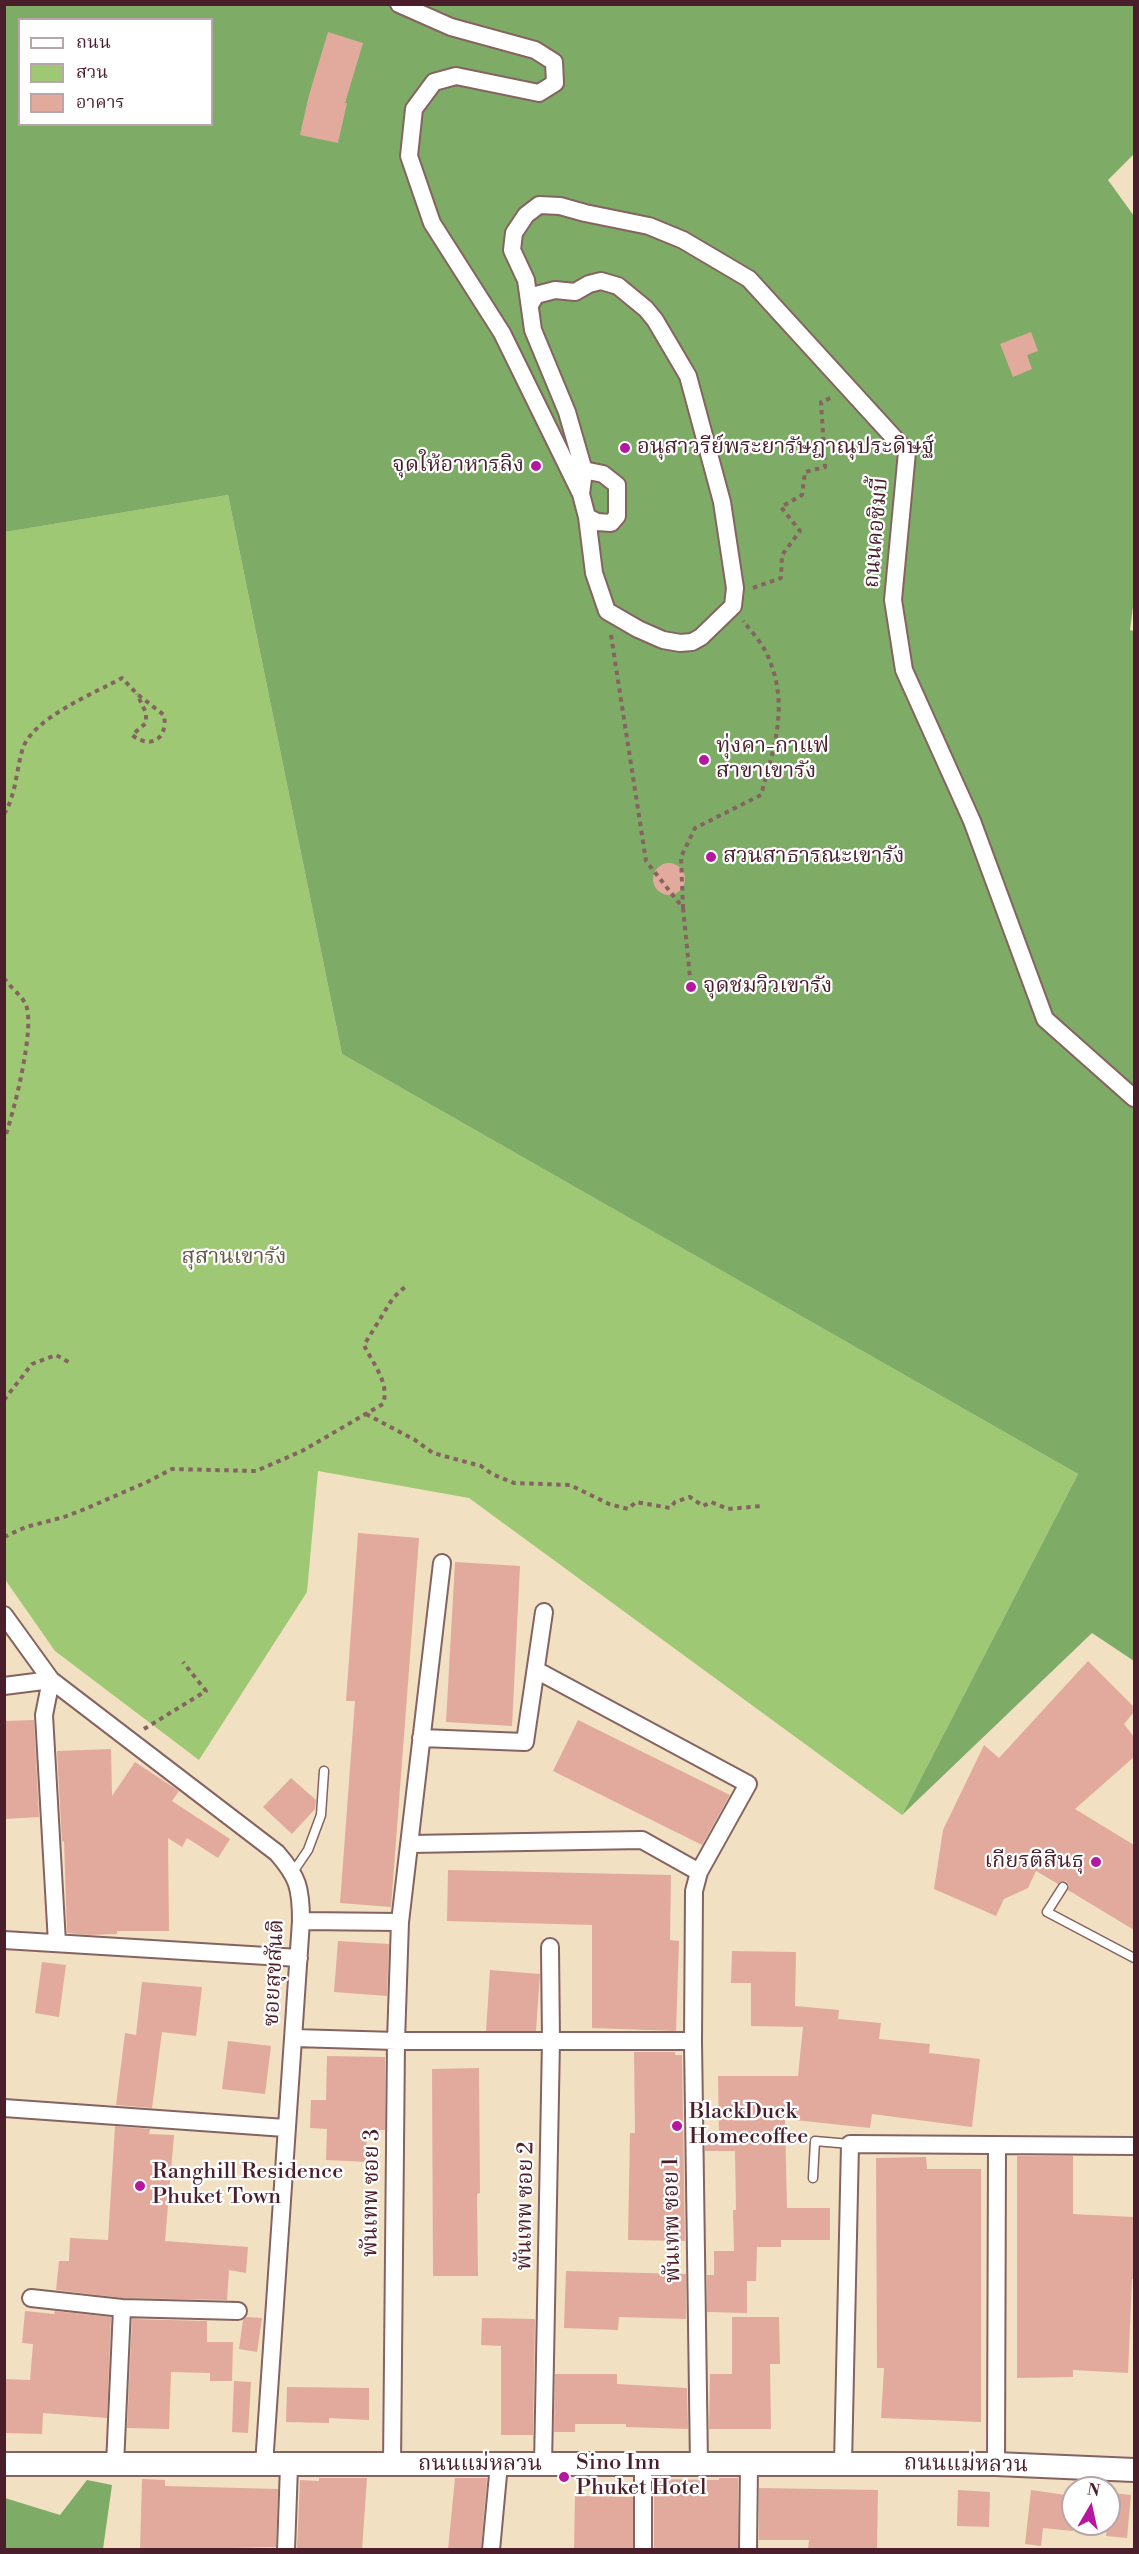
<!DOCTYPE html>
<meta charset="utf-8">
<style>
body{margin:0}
#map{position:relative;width:1139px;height:2554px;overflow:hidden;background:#f2e0c2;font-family:"Libre Bodoni","Noto Serif Thai",serif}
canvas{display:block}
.frame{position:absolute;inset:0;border:6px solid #4a1f2b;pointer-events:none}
.legend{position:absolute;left:18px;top:18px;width:195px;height:108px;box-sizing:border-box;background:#fff;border:2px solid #b7a5aa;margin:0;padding:8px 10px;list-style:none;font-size:18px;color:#4a1f2b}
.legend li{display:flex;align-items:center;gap:12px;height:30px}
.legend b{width:30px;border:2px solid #b7a5aa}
.north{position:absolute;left:1061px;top:2476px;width:60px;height:60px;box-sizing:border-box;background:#fff;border:2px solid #b7a5aa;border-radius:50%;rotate:9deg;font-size:16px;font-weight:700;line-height:24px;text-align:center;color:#4a1f2b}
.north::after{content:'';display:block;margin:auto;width:21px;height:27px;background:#b5179e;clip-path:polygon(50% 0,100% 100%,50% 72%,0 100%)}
</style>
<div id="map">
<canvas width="1139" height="2554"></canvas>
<div class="frame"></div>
<ul class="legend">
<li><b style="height:8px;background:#fff"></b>ถนน</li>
<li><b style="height:16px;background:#9ec874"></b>สวน</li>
<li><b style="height:16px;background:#e2aa9d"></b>อาคาร</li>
</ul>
<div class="north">N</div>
</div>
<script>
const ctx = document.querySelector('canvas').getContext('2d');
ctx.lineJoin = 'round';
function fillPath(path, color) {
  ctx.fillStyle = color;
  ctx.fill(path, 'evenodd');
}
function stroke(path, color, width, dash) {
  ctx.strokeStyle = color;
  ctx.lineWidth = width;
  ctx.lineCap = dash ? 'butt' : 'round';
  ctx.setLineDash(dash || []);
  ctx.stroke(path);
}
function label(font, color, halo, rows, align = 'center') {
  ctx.font = font + ' "Libre Bodoni","Noto Serif Thai",serif';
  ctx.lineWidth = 4.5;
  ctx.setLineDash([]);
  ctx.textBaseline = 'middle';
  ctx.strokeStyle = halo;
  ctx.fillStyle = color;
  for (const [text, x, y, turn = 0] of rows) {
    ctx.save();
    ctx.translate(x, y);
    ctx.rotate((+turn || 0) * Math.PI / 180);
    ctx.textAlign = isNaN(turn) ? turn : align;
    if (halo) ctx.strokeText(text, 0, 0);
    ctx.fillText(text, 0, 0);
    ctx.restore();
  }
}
fillPath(new Path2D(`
 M228,495L342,1054L1078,1474L902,1815L469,1498L318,1471L307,1592L199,1760L55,1651L4,1578V532Z`), '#9ec874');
fillPath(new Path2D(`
 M5,5H1134V154L1108,180L1134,216V599L1130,630L1134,631V1661L1092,1633L902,1815L1078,1474L342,1054L228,495L5,532ZM20,20H212V124H20Z
 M87,2480L112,2485L103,2549H5V2498L60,2515Z`), '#7eac66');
fillPath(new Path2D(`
 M328,32L363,43L345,103H347L338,143L300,135L309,95Z
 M1031,332L1038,351L1027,355L1032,369L1013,377L1000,344Z
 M653 879a16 16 0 1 1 32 0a16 16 0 1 1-32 0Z
 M358,1533L419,1538L391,1907L340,1903L355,1701H346Z
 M455,1562L520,1566L512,1726L446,1722Z
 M1088,1661L1134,1707V1712L1124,1724L1134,1737V1757L1075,1809L1134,1845V1930L1068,1890L1069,1885L1066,1881L1058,1884L1036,1871L1028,1888L1004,1899L996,1916L934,1889L943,1830L984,1745L999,1758Z
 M34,1720L39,1817L4,1819V1721Z
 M578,1720L730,1795L702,1845L553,1771Z
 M111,1749L112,1796L135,1762L179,1791L172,1801L230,1839L218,1858L187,1838L182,1847L168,1838L169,1931H117V1934L89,1935L67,1933L64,1841L62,1842L57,1751Z
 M291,1778L316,1800L315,1809L292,1834L263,1807Z
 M448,1870L671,1875L670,1940L679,1941L676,2031L592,2028V1925L447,1921Z
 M338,1941L389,1944L387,1996L334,1992Z
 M732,1951L796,1952L795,2006L839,2010L838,2019L881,2023L879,2039L930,2044L929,2053L980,2059L972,2127L872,2114L870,2128L785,2119L787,2208H830V2240H781V2247H757L756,2281H747V2313L707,2312V2275H714V2251H734L733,2210H736L735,2151H705V2134H719L718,2076H798L803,2027L751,2026V1983H731Z
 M42,1962L66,1965L59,2017L35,2013Z
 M490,1970L540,1974L536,2031H486Z
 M142,1982L202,1987L196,2036L162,2032L152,2108L116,2105L125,2033L136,2035Z
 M228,2041L271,2046L265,2094L222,2089Z
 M634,2052H675V2055H682L685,2241L628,2240L630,2133H635Z
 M327,2056L385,2057V2130H367L366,2162L326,2160L327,2129L310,2128L311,2100H326Z
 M479,2068L480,2193L477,2194L478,2276H433L432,2069Z
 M115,2126L150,2129L149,2134L174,2135L165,2241L248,2247L246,2273L229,2270L227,2300L123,2298L56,2290L59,2261H69L70,2238L108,2240Z
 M1017,2156H1073V2214L1134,2217V2279H1132L1128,2373L1073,2370V2377L1017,2378Z
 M926,2157L927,2169H981V2422L881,2418L884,2368H877L876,2158Z
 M566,2271L686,2274V2319L619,2317L618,2330L564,2328Z
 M25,2311L54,2314L55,2311L111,2317L107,2418L43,2413L42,2434L4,2433V2379L30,2380L33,2344L22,2343Z
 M247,2317L262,2318L257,2352L239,2349L243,2320Z
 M732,2317H779L780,2364H770L771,2429H709L710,2374H732Z
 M482,2318L535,2319L533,2435H501V2346L481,2345Z
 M132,2319L207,2321V2342H233L232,2381H210V2373L171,2372L169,2429L127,2428Z
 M555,2374H617V2384L687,2388L688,2429L626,2427V2424H575V2432H554Z
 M234,2381L251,2382L248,2433L232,2432Z
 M287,2387L369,2388V2420L329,2418V2423L286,2422Z
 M319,2478H367L362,2550H297L300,2480L319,2481Z
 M455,2478H487L481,2550H448Z
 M719,2478H738V2550H654V2479L719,2480Z
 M142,2479L165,2480V2486L278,2489L276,2547L140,2550Z
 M759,2488L878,2490L877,2550H808L809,2540H759Z
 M958,2490L990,2492L989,2527L957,2526Z
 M1031,2490L1073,2496V2531L1043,2528L1041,2546L1025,2544Z
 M1111,2493L1131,2495L1127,2538L1106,2536Z
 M575,2496L633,2497V2550H574Z`), '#e2aa9d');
const service = new Path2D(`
 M293,1872L308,1850L321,1815L324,1771
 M1063,1887L1047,1912L1134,1958
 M813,2178L815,2141L850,2144`);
const minor = new Path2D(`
 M399,4L451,27L535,50L554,62L555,83L539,93L456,76L434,82L414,109L409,156L432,223L502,333L581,494
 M530,305L536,295L555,290L575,292L589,284L601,281L618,286L646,309L655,320L688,376L722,502L735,588L733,606L701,637L692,642L680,643L663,640L638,629L607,611L594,573L587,517L581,494L584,471L567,412L533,330L526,280L512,250L514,233L526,215L539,205L560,206L585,213L649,226L683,240L749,279L907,452L893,600L904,670L972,821L1045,1019L1134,1098
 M574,468L603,474L617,485V516L611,523L597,522L587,517
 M4,1615L51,1680L277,1853C298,1877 301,1888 301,1921L264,2465
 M536,1670L748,1784L699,1872L694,1891L693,2041L699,2465
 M4,1686L51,1680L44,1715L57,1943
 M421,1738L525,1742L544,1612
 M410,1844L642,1840L699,1872
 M301,1921L400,1922
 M4,1940L299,1958
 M294,2038L396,2041H693
 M4,2108L285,2128
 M31,2298L122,2308L238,2311
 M843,2464L850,2144L1134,2146
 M996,2464L997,2145
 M115,2465L122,2308
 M392,2465L396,2041L400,1922L442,1563
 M543,2465L551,2041L550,1947
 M643,2465V2550
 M286,2550L289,2466
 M491,2550L499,2464
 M748,2550L749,2465`);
const secondary = new Path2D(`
 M4,2464H996L1134,2470`);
stroke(service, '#856360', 11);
stroke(minor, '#856360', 20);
stroke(secondary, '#856360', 26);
stroke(new Path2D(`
 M753,588L781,578L782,555L800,531L781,507L802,495L805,472L825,467L821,402L833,397
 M611,635L646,861L683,908L681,857L695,828L761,795C774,748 789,706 769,659C764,645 752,632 743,621
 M4,814C16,795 16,772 22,751C30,719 95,693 122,678L137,694L164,715C168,738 152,750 132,735L146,723V713L137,694
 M683,908L691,987
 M4,978C10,987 20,994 25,1003C37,1023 13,1116 4,1140
 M4,1400L32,1364L56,1355L72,1364
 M366,1414L415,1440L433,1453L481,1466L492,1474L514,1483L570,1485L609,1504L628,1509L636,1502L670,1508L675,1502L690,1497L703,1506L711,1502L728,1509L762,1506
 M4,1537L26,1527L64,1517L85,1509L147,1482L172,1469L256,1471L302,1451L383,1404C390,1383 373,1364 364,1345L393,1298L407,1285
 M144,1729L206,1691L183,1662`), '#856360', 4, [4.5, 4.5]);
stroke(service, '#fff', 8);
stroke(minor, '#fff', 16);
stroke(secondary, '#fff', 22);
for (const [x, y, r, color] of [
 [625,448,6,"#b5179e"],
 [536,466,6,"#b5179e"],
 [704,760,6,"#b5179e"],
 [711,857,6,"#b5179e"],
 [691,987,6,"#b5179e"],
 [1096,1862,6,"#b5179e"],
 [677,2126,6,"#b5179e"],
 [140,2186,6,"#b5179e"],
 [564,2477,6,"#b5179e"]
]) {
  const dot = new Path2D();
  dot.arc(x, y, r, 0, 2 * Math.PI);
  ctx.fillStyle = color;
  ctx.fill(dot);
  stroke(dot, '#fff', 2);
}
label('22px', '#4a1f2b', '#fff', [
 ["อนุสาวรีย์พระยารัษฎาณุประดิษฐ์",637,448],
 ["จุดให้อาหารลิง",524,466,"right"],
 ["ทุ่งคา-กาแฟ",716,747],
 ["สาขาเขารัง",716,772],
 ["สวนสาธารณะเขารัง",723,857],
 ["จุดชมวิวเขารัง",703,987],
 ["เกียรติสินธุ",1084,1862,"right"],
 ["BlackDuck",689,2113],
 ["Homecoffee",689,2138],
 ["Ranghill Residence",152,2173],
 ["Phuket Town",152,2198],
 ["Sino Inn",576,2464],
 ["Phuket Hotel",576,2489]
], 'left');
label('22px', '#4a1f2b', '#fff', [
 ["ถนนคอซิมบี้",877,533,-85],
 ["ซอยสุขสันติ",275,1973,-87],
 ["พันเทพ ซอย 3",372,2193,-89],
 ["พันเทพ ซอย 2",526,2206,-89],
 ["พันเทพ ซอย 1",673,2220,-91],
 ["ถนนแม่หลวน",480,2465],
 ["ถนนแม่หลวน",966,2465,1]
]);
label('22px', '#675a45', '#fff', [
 ["สุสานเขารัง",234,1258]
]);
</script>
